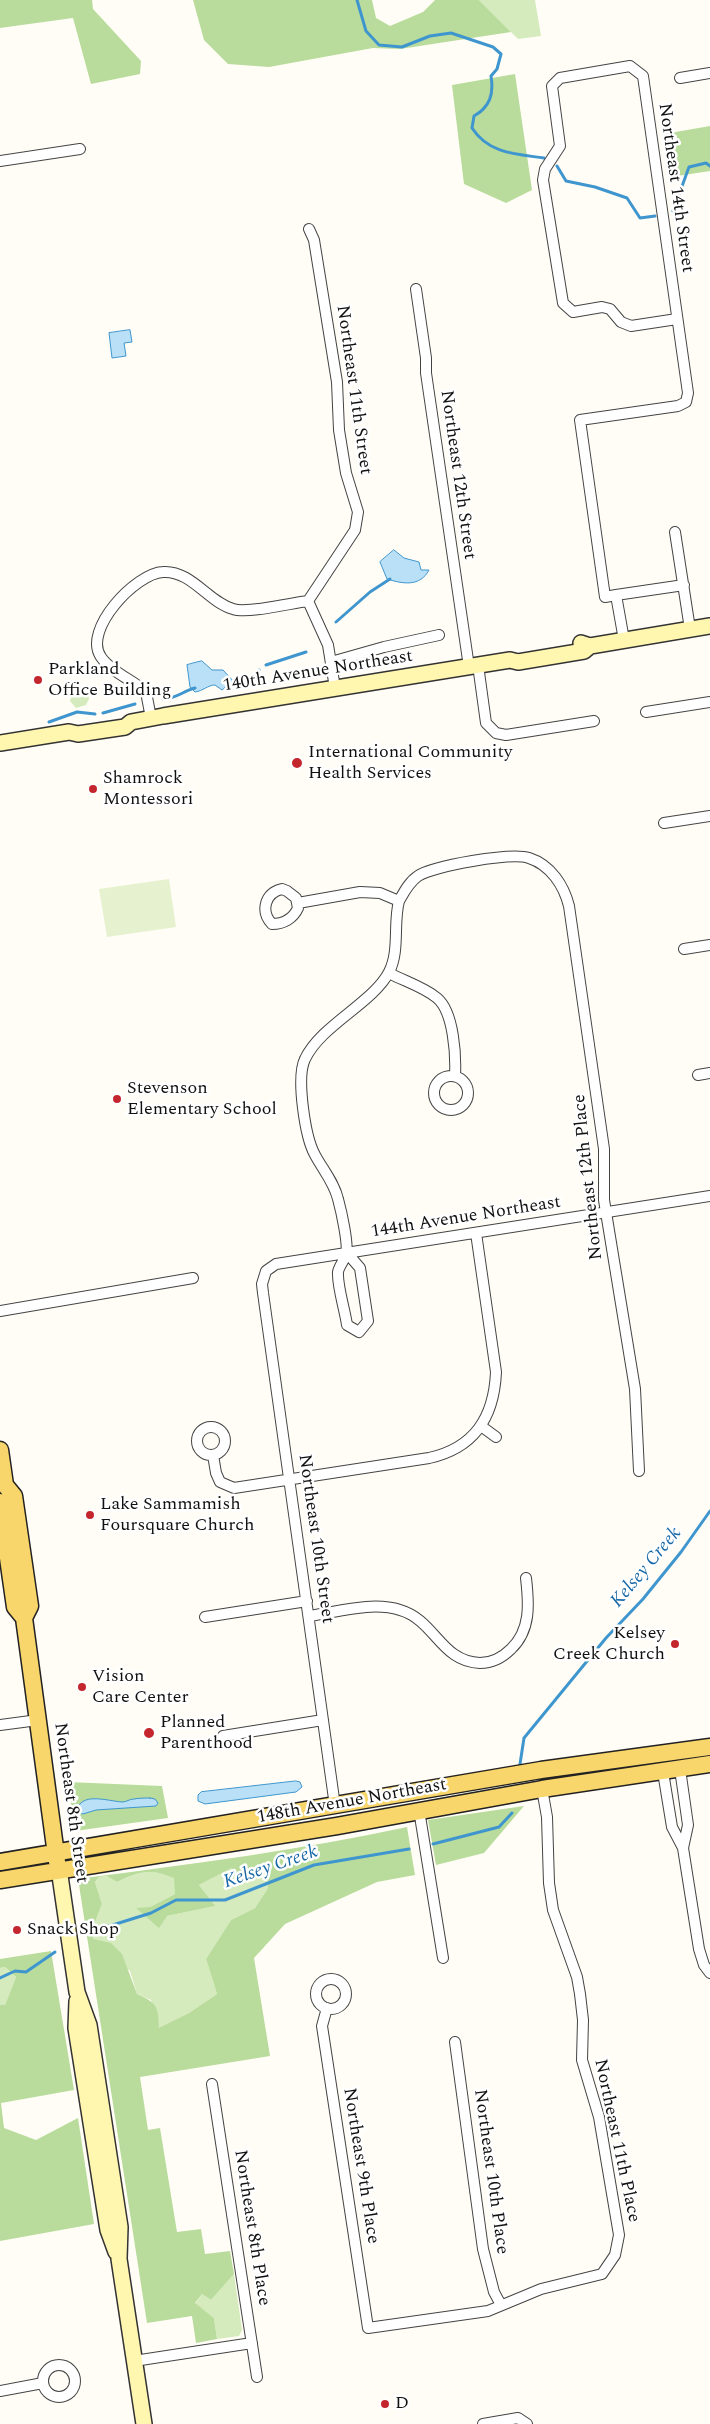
<!DOCTYPE html>
<style>
body{margin:0}
canvas{display:block;background:#fffdf5}
</style>
<canvas width="710" height="2424"></canvas>
<script>
const ctx = document.querySelector('canvas').getContext('2d');
ctx.lineJoin = 'round';
function fillPath(path, color) {
  ctx.fillStyle = color;
  ctx.fill(path, 'evenodd');
}
function stroke(path, color, width, dash) {
  ctx.strokeStyle = color;
  ctx.lineWidth = width;
  ctx.lineCap = dash ? 'butt' : 'round';
  ctx.setLineDash(dash || []);
  ctx.stroke(path);
}
function label(font, color, halo, rows, align = 'center') {
  ctx.font = font + ' Spectral,serif';
  ctx.lineWidth = 5;
  ctx.setLineDash([]);
  ctx.textBaseline = 'middle';
  ctx.strokeStyle = halo;
  ctx.fillStyle = color;
  for (const [text, x, y, turn = 0] of rows) {
    ctx.save();
    ctx.translate(x, y);
    ctx.rotate((+turn || 0) * Math.PI / 180);
    ctx.textAlign = isNaN(turn) ? turn : align;
    if (halo) ctx.strokeText(text, 0, 0);
    ctx.fillText(text, 0, 0);
    ctx.restore();
  }
}
fillPath(new Path2D(`
 M479,0H535L541,36L518,39Z
 M80,686L88,689L89,699L86,705L76,708L70,701L72,694Z
 M232,1868H258L268,1876V1888L255,1908L231,1920L206,1959L217,1994L189,2013L159,2029L151,2000L137,1994L130,1971L93,1939L94,1925L102,1904L95,1882L99,1877L108,1876L117,1882C141,1871 150,1868 175,1878V1894L150,1907L167,1916L214,1906L199,1885Z
 M5,1967L16,1977L5,2005H0V1968Z
 M234,2274L242,2330L239,2336L217,2339L214,2318L195,2304L202,2294L211,2300Z`), '#d5ebbd');
fillPath(new Path2D(`
 M0,0H92L93,9L141,61L140,74L91,84L73,18L0,28Z
 M193,0H372L376,18L390,26L423,12L435,0H479L511,32L400,49L373,48L269,67L228,64L204,40Z
 M515,74L532,190L506,203L464,184L452,85Z
 M710,126V171L671,177L664,134Z
 M68,1782L162,1786L168,1818L75,1831Z
 M524,1806L484,1853L436,1865L428,1820Z
 M407,1827L415,1875L377,1882L285,1924L254,1958L270,2056L140,2077L148,2130L160,2128L177,2232L201,2229L205,2254L230,2251L234,2274L211,2300L202,2294L195,2303L214,2318L217,2339L196,2343L192,2316L147,2323L79,1885L85,1878C193,1864 300,1850 407,1827ZM232,1868L244,1883L258,1868L268,1876V1888L255,1908L231,1920L206,1959L217,1994L189,2013L159,2028C158,2007 158,2003 137,1994L122,1954L111,1943L93,1939L94,1925L102,1904L95,1882L99,1877L107,1876L117,1882C140,1871 150,1868 174,1878L175,1894L150,1907L136,1908L159,1928L167,1916L215,1906L199,1885Z
 M51,1951L74,2090L1,2103L4,2128L36,2140L78,2118L94,2224L0,2241V2005H5L16,1977L5,1967L0,1968V1959Z`), '#b9dc9c');
fillPath(new Path2D(`
 M169,879L176,927L107,937L99,889Z`), '#e6f2cf');
const water = new Path2D(`
 M130,330L132,342L124,343L126,356L112,358L109,333Z
 M394,550L404,558L419,562L421,570H429C420,587 403,584 387,579L380,562Z
 M202,661L212,670H223L236,684L228,685L222,690L215,685C208,685 203,691 195,692L190,687L187,665Z
 M296,1781L300,1782L302,1787L296,1792L205,1804L198,1801V1795L201,1792Z
 M150,1798L155,1799L158,1803L156,1806L96,1810L83,1814L77,1812C79,1791 108,1801 122,1802C127,1802 129,1799 134,1799C139,1798 145,1798 150,1798Z`);
fillPath(water, '#b9e0f7');
stroke(water, '#3f96cf', 1);
stroke(new Path2D(`
 M357,0L366,31L379,45L402,47L430,36L451,33L493,47L501,54L497,69L491,76C494,94 490,107 474,116L472,128C489,154 516,154 544,158
 M557,166L566,181L595,187L627,198L640,218L655,216
 M673,211L689,167L706,163L710,166
 M336,622L370,592L390,579
 M266,665L306,652
 M254,678L259,670
 M163,699C176,699 183,691 195,688
 M103,713L135,704
 M49,722L77,712L95,714
 M520,1764L524,1738L606,1638L643,1599L681,1552L710,1511
 M433,1844L499,1827L512,1813
 M87,1933L151,1913L176,1900H225L314,1865L409,1849
 M0,1978L15,1971L26,1972L55,1952`), '#3f96cf', 3);
const street = new Path2D(`
 M680,78L710,73
 M0,161L80,149
 M309,229L314,240L337,382L339,430L346,473L358,512L355,530L308,601L328,645L335,688
 M416,289L426,358V373L469,667
 M675,532L690,629
 M616,595L684,585
 M624,640L616,595L605,597L580,420L678,406L686,402L688,393L643,76L630,66L560,78L552,86L560,146L545,169L543,180L563,303L573,312L602,307L610,309L621,322L631,326L677,319
 M331,662L384,647L439,635
 M478,665L486,723L496,733L506,735L594,721
 M646,712L710,702
 M151,718L146,692C133,680 111,672 101,657C82,630 136,573 163,572C191,570 208,602 233,609C248,614 291,603 308,601
 M664,823L710,816
 M282,889L287,891L296,898L298,908C293,919 283,924 272,924C260,911 265,893 282,889Z
 M298,903L360,892L380,893L399,901C404,892 409,882 418,876C433,866 511,852 529,858C551,865 564,886 569,906L604,1149V1200L635,1389L639,1471
 M684,949L710,945
 M389,973C404,981 424,987 437,998C454,1012 456,1056 455,1076
 M698,1075L710,1073
 M434 1093a17 17 0 1 1 34 0a17 17 0 1 1-34 0Z
 M347,1253L360,1268L368,1321L359,1332L347,1325C345,1310 337,1286 338,1272C339,1266 344,1261 346,1255C349,1245 341,1210 338,1199C334,1182 323,1170 315,1155C305,1137 296,1077 305,1059C321,1025 373,1003 389,972C400,951 393,923 399,901
 M0,1311L193,1278
 M481,1426L496,1437
 M197 1441a14 14 0 1 1 28 0a14 14 0 1 1-28 0Z
 M213,1455L216,1473L220,1482L234,1488L429,1458C474,1448 494,1418 496,1372L476,1233
 M309,1616C338,1612 372,1601 400,1610C435,1620 441,1662 480,1663C492,1663 502,1658 511,1649C531,1630 529,1604 526,1578
 M205,1617L307,1601
 M0,1725L38,1720
 M223,1736L323,1720
 M680,1769L688,1825L683,1848L699,1949L704,1965L710,1973
 M663,1772L672,1827L683,1848
 M335,1806L263,1293L262,1284L266,1271L276,1264L710,1196
 M419,1810L443,1958
 M316 1994a15 15 0 1 1 30 0a15 15 0 1 1-30 0Z
 M327,2008L322,2026L368,2328L488,2311L541,2289L602,2274L615,2255L619,2235L599,2117L582,2060L583,2020L580,1994L577,1977L553,1910L549,1883L547,1817L542,1789
 M455,2042L483,2249L494,2292L501,2305
 M212,2084L257,2377
 M134,2361L252,2343
 M43 2381a16 16 0 1 1 32 0a16 16 0 1 1-32 0Z
 M0,2391L43,2383
 M483,2424L518,2418L527,2424`);
const secondary = new Path2D(`
 M581,643L590,646L710,626
 M0,743L69,732L78,734L125,727L131,722L163,716L510,660L518,662L584,651L590,646
 M59,1869L77,1992L89,2025L120,2227L119,2259L144,2424
 M77,2001L76,2028L108,2230L116,2252`);
const primary = new Path2D(`
 M0,1450L5,1485L14,1496L30,1606L24,1618
 M0,1502L15,1607L24,1618L57,1862
 M0,1862L541,1770L710,1747
 M0,1880L337,1826L542,1789L710,1764`);
stroke(street, '#444', 12);
stroke(secondary, '#333', 18);
stroke(primary, '#222', 19);
stroke(street, '#fff', 10);
stroke(secondary, '#fff6b0', 15);
stroke(primary, '#f9d66b', 16);
for (const [x, y, r, color] of [
 [38,680,5,"#c4262e"],
 [297,763,6,"#c4262e"],
 [93,789,5,"#c4262e"],
 [117,1099,5,"#c4262e"],
 [90,1515,5,"#c4262e"],
 [675,1644,5,"#c4262e"],
 [82,1687,5,"#c4262e"],
 [149,1733,6,"#c4262e"],
 [17,1930,5,"#c4262e"],
 [385,2404,5,"#c4262e"]
]) {
  const dot = new Path2D();
  dot.arc(x, y, r, 0, 2 * Math.PI);
  ctx.fillStyle = color;
  ctx.fill(dot);
  stroke(dot, '#fff', 2);
}
label('18px', '#111', '#fff', [
 ["Northeast 14th Street",675,188,82],
 ["Northeast 11th Street",353,390,82],
 ["Northeast 12th Street",457,475,82],
 ["140th Avenue Northeast",318,672,-9],
 ["Northeast 12th Place",589,1177,-96],
 ["144th Avenue Northeast",466,1218,-9],
 ["Northeast 10th Street",315,1539,82],
 ["148th Avenue Northeast",352,1802,-10],
 ["Northeast 8th Street",70,1803,82],
 ["Northeast 11th Place",616,2141,78],
 ["Northeast 9th Place",360,2166,81],
 ["Northeast 10th Place",490,2172,82],
 ["Northeast 8th Place",251,2228,81]
]);
label('18px', '#111', '#fff', [
 ["Parkland",48,670],
 ["Office Building",48,691],
 ["International Community",308,753],
 ["Health Services",308,774],
 ["Shamrock",103,779],
 ["Montessori",103,800],
 ["Stevenson",127,1089],
 ["Elementary School",127,1110],
 ["Lake Sammamish",100,1505],
 ["Foursquare Church",100,1526],
 ["Kelsey",665,1634,"right"],
 ["Creek Church",665,1655,"right"],
 ["Vision",92,1677],
 ["Care Center",92,1698],
 ["Planned",160,1723],
 ["Parenthood",160,1744],
 ["Snack Shop",27,1930],
 ["D",395,2404]
], 'left');
label('italic 19px', '#1768a6', '#fff', [
 ["Kelsey Creek",647,1568,-50],
 ["Kelsey Creek",271,1868,-19]
]);
</script>
